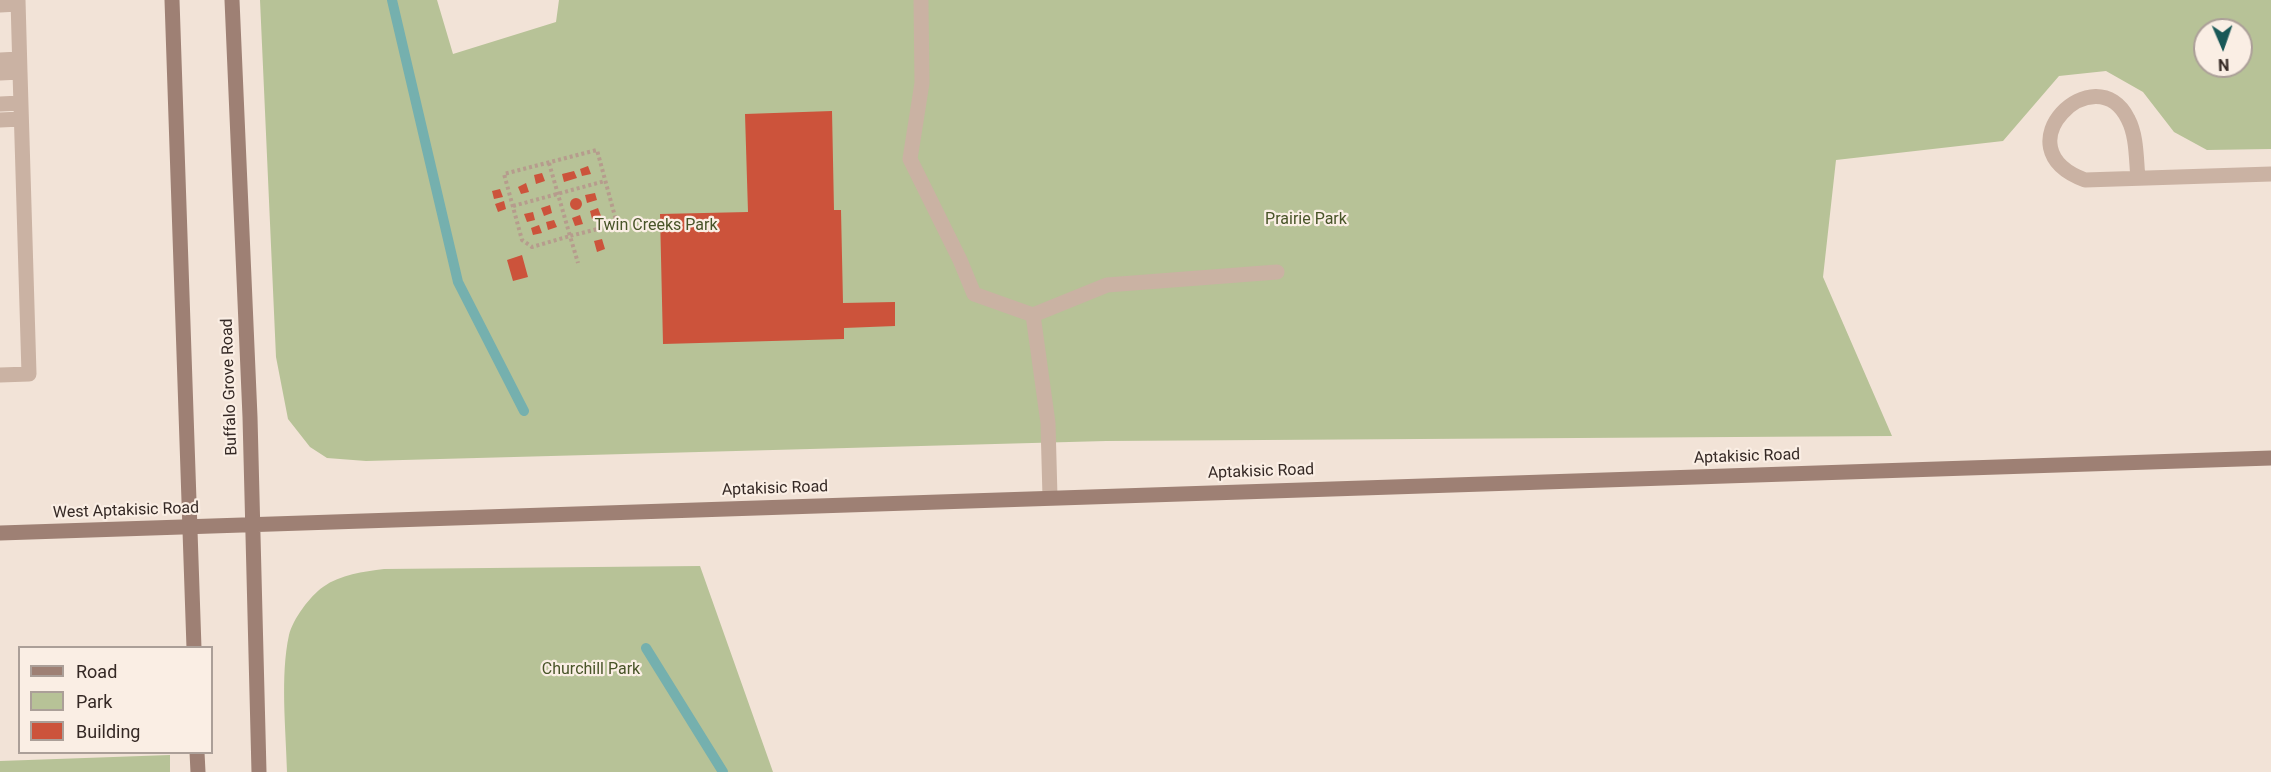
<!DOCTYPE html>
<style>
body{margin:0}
#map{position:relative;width:2271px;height:772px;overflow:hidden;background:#f2e3d7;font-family:Roboto,sans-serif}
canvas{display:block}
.legend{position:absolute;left:18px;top:646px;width:195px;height:108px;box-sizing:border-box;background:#faeee4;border:2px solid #ab9f98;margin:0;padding:8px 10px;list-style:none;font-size:18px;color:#352925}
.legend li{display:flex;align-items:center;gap:12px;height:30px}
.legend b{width:30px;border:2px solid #ab9f98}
.north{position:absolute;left:2193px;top:18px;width:60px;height:60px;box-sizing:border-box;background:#faeee4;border:2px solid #ab9f98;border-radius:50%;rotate:178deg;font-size:16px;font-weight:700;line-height:24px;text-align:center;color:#352925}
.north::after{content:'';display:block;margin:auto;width:21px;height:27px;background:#195857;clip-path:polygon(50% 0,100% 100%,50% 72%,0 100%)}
</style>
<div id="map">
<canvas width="2271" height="772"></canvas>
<ul class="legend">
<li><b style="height:8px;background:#9e8074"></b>Road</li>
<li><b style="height:16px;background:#b7c297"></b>Park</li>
<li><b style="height:16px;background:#cc533b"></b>Building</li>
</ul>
<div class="north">N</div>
</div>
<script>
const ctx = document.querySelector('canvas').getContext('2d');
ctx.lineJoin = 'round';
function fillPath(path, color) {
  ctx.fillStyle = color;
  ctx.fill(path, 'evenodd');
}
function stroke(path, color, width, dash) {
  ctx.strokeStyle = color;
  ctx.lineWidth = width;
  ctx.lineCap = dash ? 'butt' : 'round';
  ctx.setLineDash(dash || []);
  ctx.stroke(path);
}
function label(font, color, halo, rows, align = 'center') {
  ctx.font = font + ' Roboto,sans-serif';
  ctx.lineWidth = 4.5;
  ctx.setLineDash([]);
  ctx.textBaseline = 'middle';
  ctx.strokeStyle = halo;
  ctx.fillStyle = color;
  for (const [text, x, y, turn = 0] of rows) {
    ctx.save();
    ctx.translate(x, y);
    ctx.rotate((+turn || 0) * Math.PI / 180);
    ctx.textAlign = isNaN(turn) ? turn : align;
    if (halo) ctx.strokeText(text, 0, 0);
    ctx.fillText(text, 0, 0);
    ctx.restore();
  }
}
fillPath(new Path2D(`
 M260,0H437L453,54L556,22L559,0H2271V149L2207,150L2174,132L2143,92L2106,71L2059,76L2003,141L1836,160L1823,277L1892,436L1106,441L366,461L327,458L310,447L288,419L276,357ZM2205,30H2241V66H2205Z
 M700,566L773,772H287C286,729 280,676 289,635C293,619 310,596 323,587C341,574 363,572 384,569Z
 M170,755V772H0V761Z`), '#b7c297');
stroke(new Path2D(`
 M392,0L458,282L524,411
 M646,648L723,772`), '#75b0ae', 10);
fillPath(new Path2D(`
 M832,111L834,210H841L843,303L895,302V326L844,328V339L663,344L660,214L748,212L745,114Z
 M588,166L591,174L582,176L580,169Z
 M574,171L577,178L564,182L562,174Z
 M542,173L545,181L536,184L534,175Z
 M526,183L529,192L521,194L518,187Z
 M500,189L503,197L494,199L492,191Z
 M595,193L597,200L587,203L585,195Z
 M570 204a6 6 0 1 1 12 0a6 6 0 1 1-12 0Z
 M504,201L506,209L498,212L495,204Z
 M550,205L552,213L544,216L541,208Z
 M598,208L601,216L592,219L590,211Z
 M533,212L535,220L527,222L524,214Z
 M580,215L583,224L575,226L572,218Z
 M554,220L557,227L548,230L546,222Z
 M539,225L542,233L533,235L531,228Z
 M602,239L605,249L597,252L594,241Z
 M522,255L528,277L513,281L507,260Z`), '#cc533b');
stroke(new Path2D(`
 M549,163L570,236L532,247L522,240L504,174L597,150L617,224L570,236L578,263
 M513,206L605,181`), '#b69c8d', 4, [3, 3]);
stroke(new Path2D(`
 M921,0L922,83L910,159L960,260L974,294L1033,315
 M0,5L18,4
 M0,60L19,59
 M0,73L20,72L18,0
 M0,104L20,103
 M0,120L21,119
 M0,375L29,374L20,72
 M1050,497L1048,423L1033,315L1107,285L1277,272`), '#cab2a3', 15);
stroke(new Path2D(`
 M2138,178C2136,159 2137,136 2128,119C2096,54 1998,148 2085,180L2271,174`), '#cab2a3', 15);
stroke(new Path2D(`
 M172,0L194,648
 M232,0L250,417L259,772
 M0,533L2271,458
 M197,752L198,772`), '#9e8074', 15);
label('16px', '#485428', '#faeee4', [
 ["Prairie Park",1306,220],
 ["Twin Creeks Park",656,226],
 ["Churchill Park",591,670]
]);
label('16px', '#352925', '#faeee4', [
 ["Buffalo Grove Road",230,387,-92],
 ["Aptakisic Road",1747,457,-2],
 ["Aptakisic Road",1261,472,-2],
 ["Aptakisic Road",775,489,-2],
 ["West Aptakisic Road",126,511,-2]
]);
</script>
